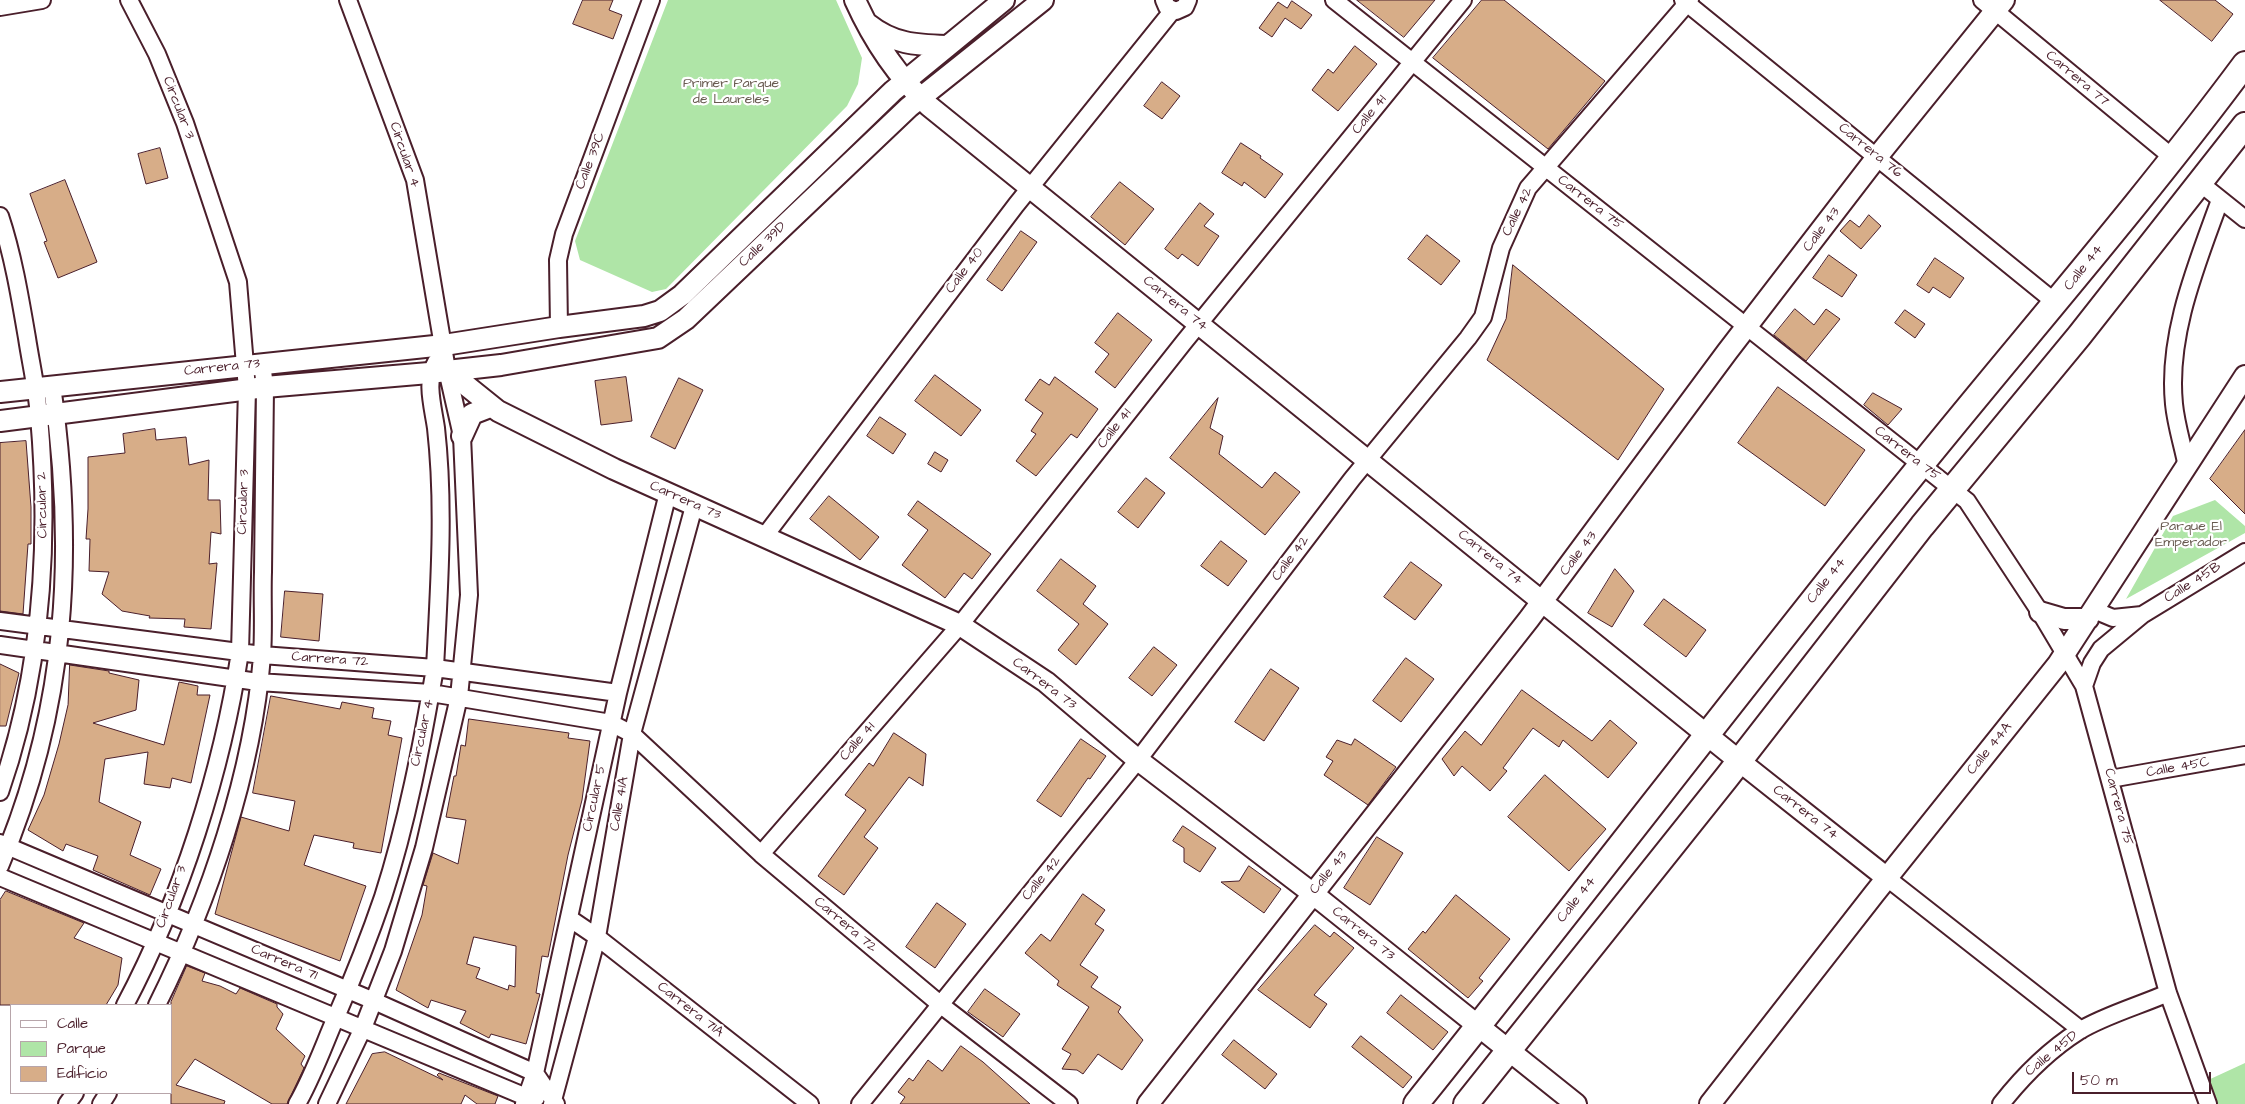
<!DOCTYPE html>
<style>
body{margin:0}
#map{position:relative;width:2245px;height:1104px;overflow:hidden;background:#fff;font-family:"Architects Daughter",sans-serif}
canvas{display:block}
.legend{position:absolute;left:10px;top:1004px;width:162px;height:90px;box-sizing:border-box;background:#fff;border:1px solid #b7a5aa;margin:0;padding:6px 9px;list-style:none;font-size:15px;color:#4a1f2b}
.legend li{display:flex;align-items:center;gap:10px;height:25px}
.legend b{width:25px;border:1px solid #b7a5aa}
.scale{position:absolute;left:2072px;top:1072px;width:139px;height:22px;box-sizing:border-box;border:2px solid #4a1f2b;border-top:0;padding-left:6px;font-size:15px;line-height:18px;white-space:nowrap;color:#4a1f2b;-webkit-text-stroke:4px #fff;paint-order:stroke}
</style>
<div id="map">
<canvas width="2245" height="1104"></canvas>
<ul class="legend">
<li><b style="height:6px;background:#fff"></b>Calle</li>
<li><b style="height:14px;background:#afe5a7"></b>Parque</li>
<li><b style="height:14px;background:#d7ad88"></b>Edificio</li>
</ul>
<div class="scale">50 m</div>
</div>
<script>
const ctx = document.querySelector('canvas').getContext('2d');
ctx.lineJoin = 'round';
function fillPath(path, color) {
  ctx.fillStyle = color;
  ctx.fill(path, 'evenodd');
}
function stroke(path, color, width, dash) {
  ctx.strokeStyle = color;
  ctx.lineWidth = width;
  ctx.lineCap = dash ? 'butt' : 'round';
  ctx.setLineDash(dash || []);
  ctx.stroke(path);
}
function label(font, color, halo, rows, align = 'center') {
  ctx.font = font + ' "Architects Daughter",sans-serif';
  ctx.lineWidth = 4.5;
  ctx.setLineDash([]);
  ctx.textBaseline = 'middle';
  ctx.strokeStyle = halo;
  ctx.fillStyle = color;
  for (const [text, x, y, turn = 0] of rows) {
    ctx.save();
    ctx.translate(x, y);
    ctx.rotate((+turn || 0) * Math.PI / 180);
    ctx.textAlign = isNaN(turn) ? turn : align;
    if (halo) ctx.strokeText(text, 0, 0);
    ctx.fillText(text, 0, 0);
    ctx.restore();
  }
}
fillPath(new Path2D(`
 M668,0H836L862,58L858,84L847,106L666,289L652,292L580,260L575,241Z
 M2215,500L2245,526V533L2126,599L2173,516Z
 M2245,1063V1104H2214L2206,1081Z`), '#afe5a7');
const building = new Path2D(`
 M583,0H613L609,10L622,15L613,39L573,24Z
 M1357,0H1435L1404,37Z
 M1482,0H1504L1605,81L1548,149L1433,58Z
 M2160,0H2215L2233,14L2212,41Z
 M1292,1L1312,15L1301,29L1285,18L1272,37L1259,28L1278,2L1287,8Z
 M1355,46L1377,64L1338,111L1312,90L1328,69L1333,73Z
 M1162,82L1180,96L1162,119L1144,106Z
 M1241,143L1261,156L1260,158L1283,174L1265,198L1244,182L1242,186L1222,173Z
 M160,148L168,178L146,184L138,154Z
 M65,180L97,262L58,278L44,242L47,241L30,194Z
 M1120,182L1154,209L1125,245L1091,217Z
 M1200,203L1214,214L1204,226L1219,236L1198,266L1182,254L1178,259L1165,249Z
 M1869,215L1881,226L1861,249L1840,231L1850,220L1859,227Z
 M1021,231L1037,242L1002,291L987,280Z
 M1427,235L1460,261L1441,285L1408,259Z
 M1829,255L1857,275L1842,297L1813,278Z
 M1935,258L1964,278L1950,298L1933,287L1929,293L1917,285Z
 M1513,265L1664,389L1618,460L1487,360L1506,319Z
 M1795,309L1814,325L1826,309L1840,319L1806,361L1774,335Z
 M1905,310L1925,324L1915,338L1895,323Z
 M1118,313L1152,340L1115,388L1095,372L1109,354L1095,343Z
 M935,375L981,410L961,436L915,401Z
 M626,377L632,421L601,425L595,381Z
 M1055,377L1098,409L1077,438L1071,434L1036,476L1016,461L1036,434L1031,431L1043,413L1025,400L1040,379L1049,385Z
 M679,378L703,390L675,449L651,437Z
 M1778,387L1865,450L1825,506L1738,443Z
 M1873,393L1902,409L1888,425L1864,405Z
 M1218,398L1210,428L1223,436L1219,454L1262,488L1275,472L1300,492L1265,535L1170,458Z
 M880,417L906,434L893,454L867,436Z
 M155,429L156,440L186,437L189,465L209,460L208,500H220L221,534L211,532L209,564L217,563L211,629L184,627L185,619L149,618L150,616L122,611L102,594L109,572L89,571L90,539H86L88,509V457L125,453L123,434Z
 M2245,430V514L2210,479Z
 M26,441L31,507V544H28L23,614L0,611V443Z
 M935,452L948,460L941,472L928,464Z
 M1146,478L1165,493L1138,528L1118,512Z
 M829,496L879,537L860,560L810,519Z
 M918,501L991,554L972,579L964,573L945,598L902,565L928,530L908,515Z
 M1221,541L1247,561L1228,586L1201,566Z
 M1061,559L1096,586L1083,604L1108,624L1076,665L1058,650L1079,624L1037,591Z
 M1411,562L1442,585L1415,620L1384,597Z
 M1615,569L1634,591L1612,627L1588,613Z
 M285,591L323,594L319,641L281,637Z
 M1664,599L1706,630L1686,657L1644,625Z
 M1154,647L1177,665L1152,696L1129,678Z
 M1406,658L1434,679L1401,722L1373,701Z
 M0,664L19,673L6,726H0Z
 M70,665L109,671V673L139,680L136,710L93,723L164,745L179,682L198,686L197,695H210L191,783L172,778L170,788L144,784L148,752L105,759L99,802L141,822L130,855L161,869L150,895L93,870L98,856L66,844L63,851L28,830L44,795L59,744L68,705Z
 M1271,669L1299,688L1264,741L1235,722Z
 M1522,690L1592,741L1610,720L1637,743L1608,778L1563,740L1559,747L1533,728L1503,768L1507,771L1490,791L1462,766L1454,776L1442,759L1465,731L1481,745Z
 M271,696L340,709L342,702L374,708L372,718L391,721L388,735L402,738L381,853L353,848L354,843L314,835L304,865L366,886L340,961L215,914L241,817L289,831L295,801L253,793Z
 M469,719L569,733L568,738L590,741L582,800L568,855L548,957L542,956L536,993L540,994L526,1044L491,1034L489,1038L460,1023L466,1011L431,1000L428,1008L396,990L422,915L427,886L423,885L433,853L458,864L466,820L446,817L454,776H456L461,745L465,746ZM474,937L516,946L515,987L509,985L508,990L476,978L480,968L467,964Z
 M894,733L926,754L923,786L909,777L864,837L878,848L844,895L818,876L866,810L845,795L869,763L873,766Z
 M1081,739L1106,756L1090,779L1088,778L1061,817L1037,801Z
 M1355,739L1396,767L1368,805L1324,775L1333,761L1326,757L1337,740L1351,745Z
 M1545,775L1606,829L1569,871L1508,817Z
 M1183,826L1216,848L1200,872L1184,862V848L1173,841Z
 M1377,837L1403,853L1370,905L1344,888Z
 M1249,866L1281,889L1264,913L1221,882L1239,881Z
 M6,891L84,923L74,938L122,958L118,985L106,1005H0V900Z
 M1083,894L1105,910L1095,924L1104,930L1080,965L1098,977L1091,987L1121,1007L1118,1012L1143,1040L1122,1070L1098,1054L1083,1074L1077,1070L1062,1069L1071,1054L1062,1049L1089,1007L1057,985L1059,981L1025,953L1041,934L1050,941Z
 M1456,895L1510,939L1479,978L1483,981L1468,998L1408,949L1423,931L1425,933Z
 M937,903L966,924L935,968L906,947Z
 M1315,925L1330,937L1334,932L1354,948L1314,995L1327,1004L1310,1028L1258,990Z
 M187,966L205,973L202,981L220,986L236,994L240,988L277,1004V1007L283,1014L276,1029L305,1056L301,1064L304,1068L287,1104H272L195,1059L176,1085L225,1101L224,1104H171V1002Z
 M985,989L1020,1014L1003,1037L968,1012Z
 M1401,995L1448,1032L1433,1050L1387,1013Z
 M1361,1036L1412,1077L1403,1088L1352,1047Z
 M1234,1040L1277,1074L1265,1089L1222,1055Z
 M961,1046L983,1062L1030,1104H900L905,1097L898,1092L909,1078L913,1081L928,1060L942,1071Z
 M385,1052L443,1080L437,1075L439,1073L498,1096L495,1104H477L465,1095L461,1104H346L372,1054Z`);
fillPath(building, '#d7ad88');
stroke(building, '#4a1f2b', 1);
const minor = new Path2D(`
 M1164,0L1167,7L1176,11L1185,7L1188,0
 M1334,0L1967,501L2040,612L2084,686L2168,993L2208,1104
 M1683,0L2056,303
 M1982,0L2172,157
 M0,7L42,0
 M2200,183L2245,219
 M0,216C13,255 20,297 27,338C31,364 37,390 39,416C50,542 42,672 0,792
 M559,327L558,260L564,234L651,0
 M2187,467C2183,446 2176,425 2174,404C2167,334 2197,264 2220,200
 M764,537L1016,205L1173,10
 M2094,610L2113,618L2142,615
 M0,621L262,655L435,668L618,693
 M0,645L258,682L431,693L611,723L632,734L761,854L941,1005L1069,1104
 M2084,686L2092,663L2101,649L2142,615L2245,552
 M2110,779L2245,755
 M0,843L374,1001L535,1073L556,1104
 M761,854L960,625L1184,342L1463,0
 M0,866C67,710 76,552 52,386
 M0,877L526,1097L536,1098
 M1887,878L2081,1030
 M569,918L597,937L810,1104
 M125,1005C181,899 222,771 240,652L247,389L238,282L185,123L157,54L129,0
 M157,1005C209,901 253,772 262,656C264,628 262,600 263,572C264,511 264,449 265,387L262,363
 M67,1104L75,1093
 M101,1104L108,1093
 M297,1104C313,1076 323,1047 336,1017C353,978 369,938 383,897C407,823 422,744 435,668C439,589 445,507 436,428C433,407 425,381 436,362
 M327,1104L363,1028L393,951L424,848L459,697L469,595L462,436L447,370L415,180L348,0
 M524,1104L535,1073L618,693L668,493
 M552,1104L597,937L632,734L694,506
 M860,1104L1138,760L1352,479L1468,338L1483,317L1501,248L1528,188L1690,0
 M2001,1104C2023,1076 2049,1050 2079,1031C2103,1016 2141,1005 2168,993`);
const tertiary = new Path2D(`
 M855,0C873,40 897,76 929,106L1738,760L1887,878
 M868,24C893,44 916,45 946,46
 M447,370L498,411L614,469L960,625L1046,682L1138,760L1312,893L1576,1104
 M0,392L444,345L559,327L644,316L660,311L682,295L893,91L1004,0
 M0,421L265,387L429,373L501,365L658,338L686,319L909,107L1043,0
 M462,436L472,414L490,407
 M2040,612L2064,619H2088
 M1148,1104L1529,619L1727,352L1877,157L2004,0
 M1710,1104L1874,894L2058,664L2245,376`);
const secondary = new Path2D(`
 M1416,1104C1575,906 1729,704 1888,506C2006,358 2132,216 2245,64
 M1466,1104L1727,777L1922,526L2079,336L2245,125`);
stroke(minor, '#4a1f2b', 20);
stroke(tertiary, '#4a1f2b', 24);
stroke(secondary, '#4a1f2b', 28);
stroke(minor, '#fff', 16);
stroke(tertiary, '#fff', 20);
stroke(secondary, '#fff', 24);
label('14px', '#4a1f2b', '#fff', [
 ["Carrera 77",2077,79,40],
 ["Circular 3",178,108,69],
 ["Calle 41",1370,115,-51],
 ["Carrera 76",1870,151,39],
 ["Circular 4",404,155,71],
 ["Calle 39C",591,161,-69],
 ["Carrera 75",1590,203,38],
 ["Calle 42",1518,212,-64],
 ["Calle 43",1822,230,-53],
 ["Calle 39D",763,245,-43],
 ["Calle 44",2084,268,-52],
 ["Calle 40",965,271,-53],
 ["Carrera 74",1175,304,39],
 ["Carrera 73",222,368,-6],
 ["Calle 41",1115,429,-52],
 ["Carrera 75",1907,454,38],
 ["Carrera 73",685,501,24],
 ["Circular 3",244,502,-88],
 ["Circular 2",43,505,-91],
 ["Calle 43",1579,554,-53],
 ["Carrera 74",1490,558,39],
 ["Calle 42",1291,559,-53],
 ["Calle 44",1827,581,-52],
 ["Calle 45B",2193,583,-32],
 ["Carrera 72",330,660,4],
 ["Carrera 73",1044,684,37],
 ["Circular 4",423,733,-78],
 ["Calle 41",858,742,-49],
 ["Calle 44A",1990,749,-51],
 ["Calle 45C",2178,768,-10],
 ["Circular 5",595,798,-78],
 ["Calle 41A",620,804,-80],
 ["Carrera 75",2118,807,75],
 ["Carrera 74",1805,813,38],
 ["Calle 43",1329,873,-51],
 ["Calle 42",1042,879,-51],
 ["Circular 3",172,897,-70],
 ["Calle 44",1577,900,-52],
 ["Carrera 72",845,925,40],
 ["Carrera 73",1363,934,39],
 ["Carrera 71",284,963,23],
 ["Carrera 71A",690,1010,38],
 ["Calle 45D",2052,1054,-39]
]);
label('14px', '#685a50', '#fff', [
 ["Primer Parque",731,84],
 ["de Laureles",731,100],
 ["Parque El",2191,527],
 ["Emperador",2191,543]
]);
</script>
